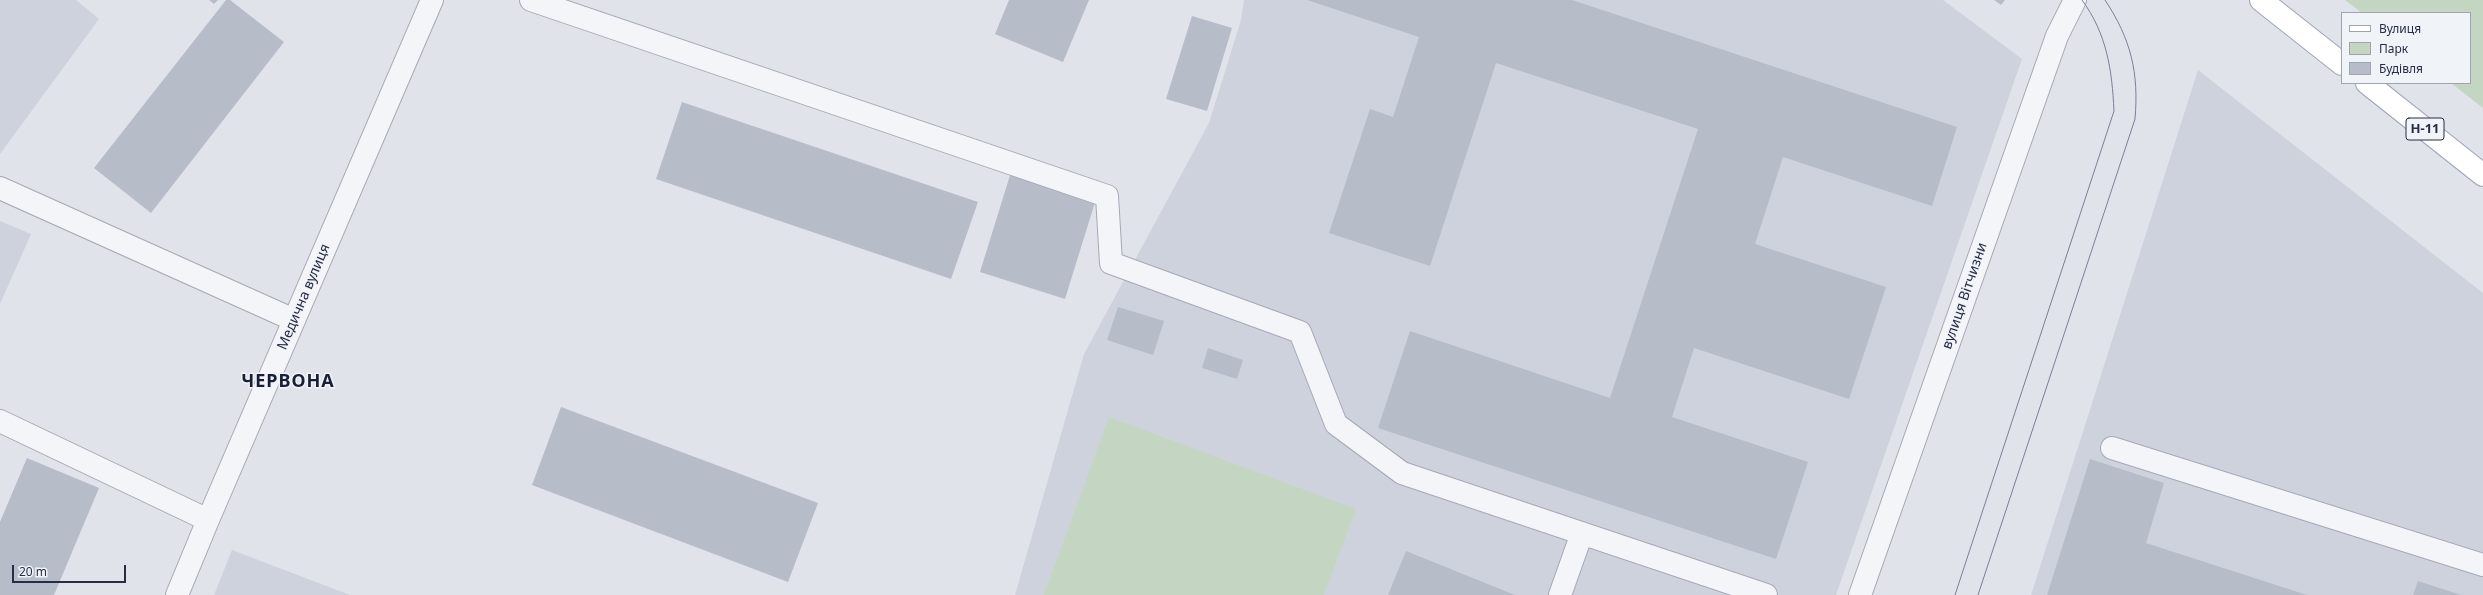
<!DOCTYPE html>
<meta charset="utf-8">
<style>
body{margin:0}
#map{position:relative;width:2483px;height:595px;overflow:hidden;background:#e1e3eb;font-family:"Noto Sans",sans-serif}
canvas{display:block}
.legend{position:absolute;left:2341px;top:12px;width:130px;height:72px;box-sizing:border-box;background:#f0f3f8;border:1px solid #a0a4b0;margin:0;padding:5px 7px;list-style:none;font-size:12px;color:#272e44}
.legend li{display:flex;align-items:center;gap:8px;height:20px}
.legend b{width:20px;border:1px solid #a0a4b0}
.scale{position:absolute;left:12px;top:565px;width:114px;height:18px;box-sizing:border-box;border:2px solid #272e44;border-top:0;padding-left:5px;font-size:12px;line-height:14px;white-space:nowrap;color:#272e44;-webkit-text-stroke:3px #f0f3f8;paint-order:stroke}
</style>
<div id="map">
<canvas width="2483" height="595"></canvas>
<ul class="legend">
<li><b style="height:5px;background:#fff"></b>Вулиця</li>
<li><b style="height:11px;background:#c4d6c1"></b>Парк</li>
<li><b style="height:11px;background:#b7bcc9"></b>Будівля</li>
</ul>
<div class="scale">20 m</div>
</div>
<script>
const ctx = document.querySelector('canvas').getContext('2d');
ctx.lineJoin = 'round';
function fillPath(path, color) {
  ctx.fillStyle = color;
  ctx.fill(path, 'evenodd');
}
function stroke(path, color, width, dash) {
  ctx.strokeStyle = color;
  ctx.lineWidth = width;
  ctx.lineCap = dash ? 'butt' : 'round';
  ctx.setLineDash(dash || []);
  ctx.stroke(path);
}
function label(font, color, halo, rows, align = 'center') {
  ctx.font = font + ' "Noto Sans",sans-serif';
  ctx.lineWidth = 3;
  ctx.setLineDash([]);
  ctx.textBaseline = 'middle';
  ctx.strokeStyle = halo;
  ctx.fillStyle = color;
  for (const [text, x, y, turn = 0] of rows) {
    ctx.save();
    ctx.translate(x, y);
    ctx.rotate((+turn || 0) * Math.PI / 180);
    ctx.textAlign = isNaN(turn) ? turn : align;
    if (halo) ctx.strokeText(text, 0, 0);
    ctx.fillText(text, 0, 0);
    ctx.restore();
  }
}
fillPath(new Path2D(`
 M0,0H76L99,19L0,154Z
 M1244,0H1943L2022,59L1836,595H1015L1084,354L1209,123L1241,20Z
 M2198,70L2483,293V595H2031Z
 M0,221L31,234L0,304Z
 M232,550L350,595H214Z`), '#ced2dd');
fillPath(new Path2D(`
 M2345,0H2483V108L2451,83H2470V13H2362Z
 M1109,417L1356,509L1324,595H1044Z`), '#c4d6c1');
fillPath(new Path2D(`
 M209,0H218L214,4Z
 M226,0H230L284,42L151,213L94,168Z
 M1009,0H1089L1063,62L995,34Z
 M1307,0H1572L1957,127L1932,206L1783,157L1755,244L1886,287L1849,399L1694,348L1672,417L1808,462L1776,559L1378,428L1410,331L1610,398L1698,129L1496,63L1430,266L1329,233L1370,109L1393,117L1419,37Z
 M1994,0H2005L2001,5Z
 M1192,16L1232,28L1207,111L1166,99Z
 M682,102L978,202L951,279L656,179Z
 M1011,172L1096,199L1065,299L980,272Z
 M1118,307L1164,321L1153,355L1107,340Z
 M1208,348L1243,360L1237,379L1202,368Z
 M561,407L818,503L788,582L532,485Z
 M27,458L99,488L54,595H0V522Z
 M2090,459L2164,483L2146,543L2307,595H2047Z
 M1406,551L1515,595H1388Z
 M2418,581L2461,595H2413Z`), '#b7bcc9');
const minor = new Path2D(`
 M531,0L1107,196L1111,263L1300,332L1336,424L1402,473L1766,595
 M0,188L294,320
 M0,421L208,520
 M2112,448L2483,565
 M177,595L208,520L432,0
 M1560,595L1582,533
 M1860,595L2057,36L2075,0`);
const major = new Path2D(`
 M2261,0L2342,64
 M2367,83L2483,175`);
stroke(minor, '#a5a9b6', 24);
stroke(major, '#9fa6b8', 24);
stroke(minor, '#f4f5f9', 22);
stroke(major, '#fff', 22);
stroke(new Path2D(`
 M1955,595L2114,111C2112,70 2107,34 2082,0
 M1978,595L2135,119C2139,73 2131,39 2105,0`), '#788096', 1);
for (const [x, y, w] of [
 [2425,129,38]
]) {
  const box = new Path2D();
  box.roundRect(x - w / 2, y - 11, w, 22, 3);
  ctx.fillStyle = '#f0f3f8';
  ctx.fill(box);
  stroke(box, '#272e44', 1);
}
label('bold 13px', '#272e44', null, [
 ["Н-11",2425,129]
]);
label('14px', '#272e44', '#f0f3f8', [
 ["вулиця Вітчизни",1965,296,-71],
 ["Медична вулиця",304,297,-67]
]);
ctx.letterSpacing = '1px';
label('bold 18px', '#191f35', '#f0f3f8', [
 ["ЧЕРВОНА",288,382]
]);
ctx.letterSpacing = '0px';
</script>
